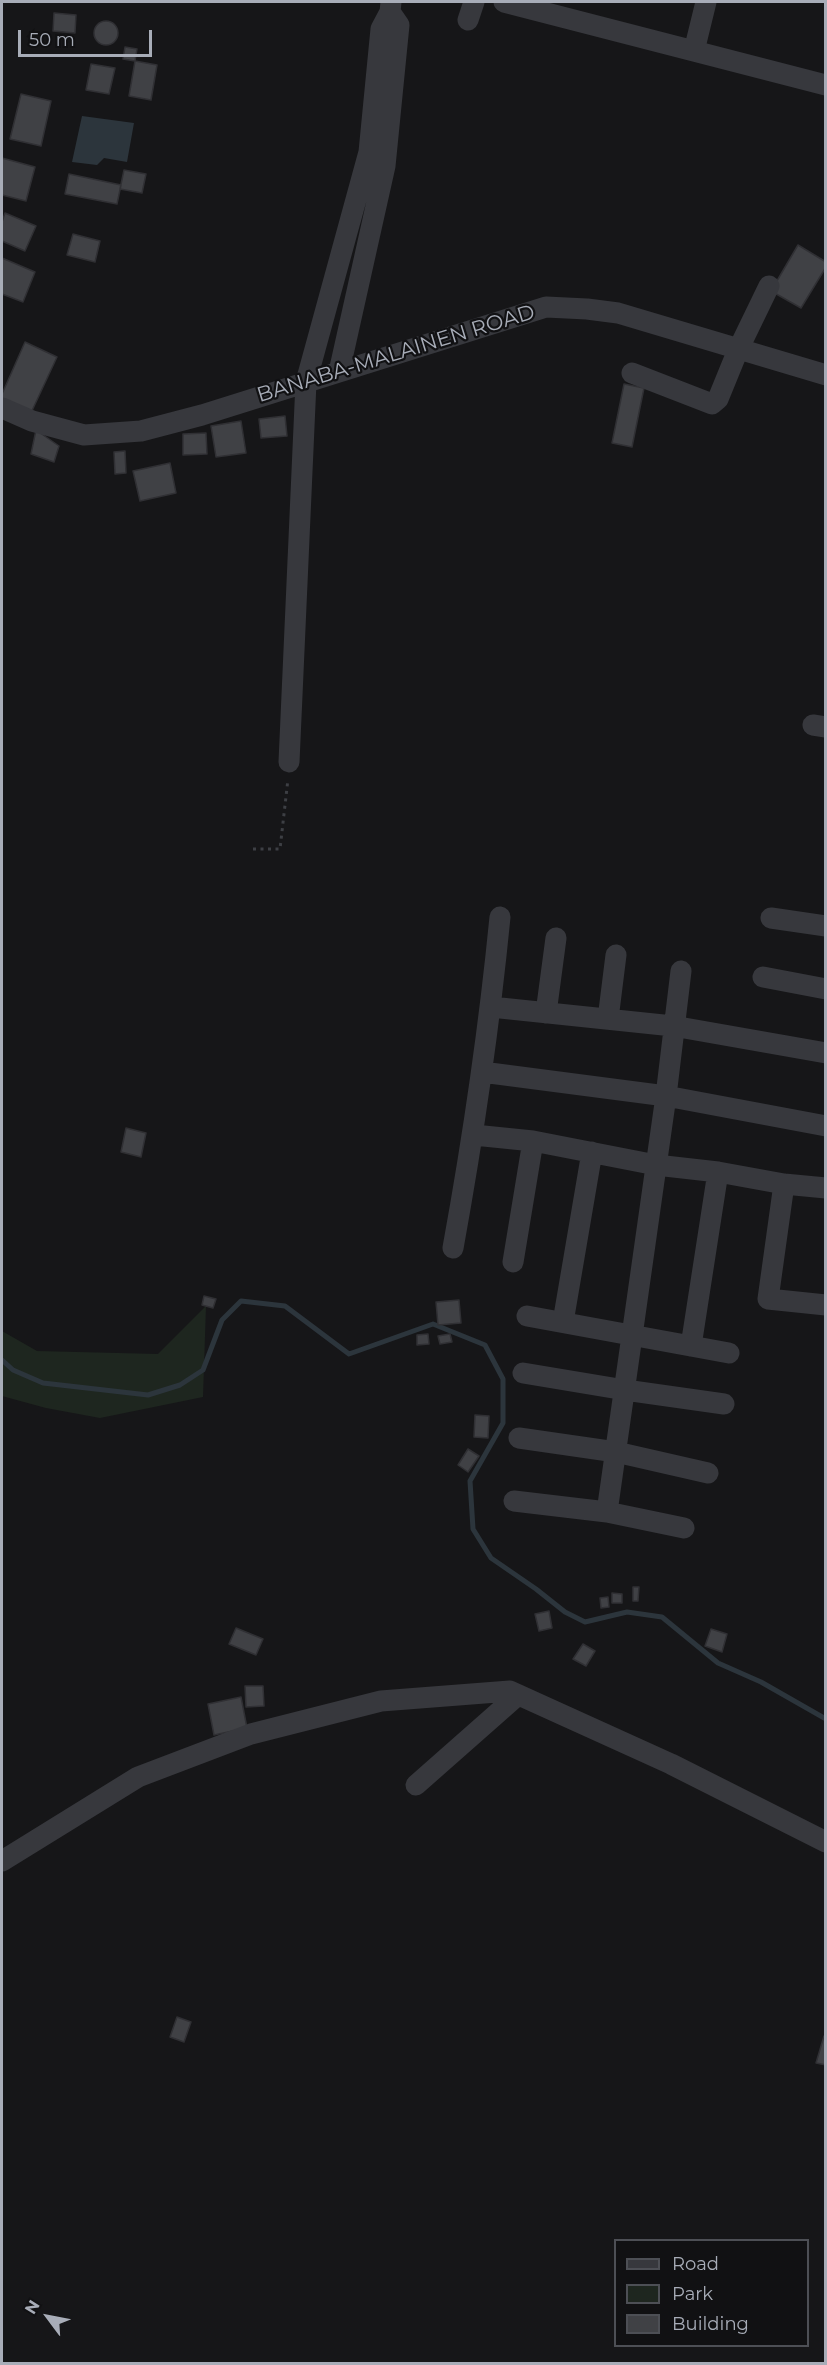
<!DOCTYPE html>
<style>
body{margin:0}
#map{position:relative;width:827px;height:2365px;overflow:hidden;background:#161618;font-family:Montserrat,sans-serif}
canvas{display:block}
.frame{position:absolute;inset:0;border:3px solid #a8adb8;pointer-events:none}
.legend{position:absolute;left:614px;top:2239px;width:195px;height:108px;box-sizing:border-box;background:#111113;border:2px solid #4d4f55;margin:0;padding:8px 10px;list-style:none;font-size:18px;color:#a8adb8}
.legend li{display:flex;align-items:center;gap:12px;height:30px}
.legend b{width:30px;border:2px solid #4d4f55}
.north{position:absolute;left:18px;top:2287px;width:60px;height:60px;-webkit-text-stroke:4px #111113;paint-order:stroke;rotate:302deg;font-size:16px;font-weight:700;line-height:24px;text-align:center;color:#a8adb8}
.north::after{content:'';display:block;margin:auto;width:21px;height:27px;background:#a8adb8;clip-path:polygon(50% 0,100% 100%,50% 72%,0 100%)}
.scale{position:absolute;left:18px;top:30px;width:134px;height:27px;box-sizing:border-box;border:3px solid #a8adb8;border-top:0;padding-left:8px;font-size:18px;line-height:21px;white-space:nowrap;color:#a8adb8;-webkit-text-stroke:4px #111113;paint-order:stroke}
</style>
<div id="map">
<canvas width="827" height="2365"></canvas>
<div class="frame"></div>
<ul class="legend">
<li><b style="height:8px;background:#37383d"></b>Road</li>
<li><b style="height:16px;background:#1e261f"></b>Park</li>
<li><b style="height:16px;background:#404145"></b>Building</li>
</ul>
<div class="north">N</div>
<div class="scale">50 m</div>
</div>
<script>
const ctx = document.querySelector('canvas').getContext('2d');
ctx.lineJoin = 'round';
function fillPath(path, color) {
  ctx.fillStyle = color;
  ctx.fill(path, 'evenodd');
}
function stroke(path, color, width, dash) {
  ctx.strokeStyle = color;
  ctx.lineWidth = width;
  ctx.lineCap = dash ? 'butt' : 'round';
  ctx.setLineDash(dash || []);
  ctx.stroke(path);
}
function label(font, color, halo, rows, align = 'center') {
  ctx.font = font + ' Montserrat,sans-serif';
  ctx.lineWidth = 4.5;
  ctx.setLineDash([]);
  ctx.textBaseline = 'middle';
  ctx.strokeStyle = halo;
  ctx.fillStyle = color;
  for (const [text, x, y, turn = 0] of rows) {
    ctx.save();
    ctx.translate(x, y);
    ctx.rotate((+turn || 0) * Math.PI / 180);
    ctx.textAlign = isNaN(turn) ? turn : align;
    if (halo) ctx.strokeText(text, 0, 0);
    ctx.fillText(text, 0, 0);
    ctx.restore();
  }
}
fillPath(new Path2D(`
 M206,1306L203,1397L100,1418L46,1408L2,1396V1331L37,1351L158,1354Z`), '#1e261f');
fillPath(new Path2D(`
 M82,116L134,123L127,162L104,158L97,165L72,162Z`), '#2c353c');
stroke(new Path2D(`
 M2,1360L13,1370L43,1383L148,1395L180,1385L203,1370L222,1320L241,1301L285,1306L349,1354L433,1324L485,1345L503,1379V1423L470,1481L473,1529L491,1558L536,1589L565,1612L585,1622L627,1612L662,1617L718,1663L761,1682L826,1719`), '#2c353c', 5);
const building = new Path2D(`
 M54,13L76,15L75,33L53,31Z
 M94 33a12 12 0 1 1 24 0a12 12 0 1 1-24 0Z
 M125,47L137,49L135,61L123,59Z
 M135,61L157,65L151,100L129,96Z
 M91,64L115,68L109,94L86,90Z
 M21,94L51,101L41,146L10,139Z
 M2,158L35,167L26,201L2,195Z
 M124,170L146,174L142,193L120,189Z
 M69,174L121,185L117,204L65,194Z
 M5,213L36,226L25,251L2,241V222Z
 M73,234L100,241L95,262L67,255Z
 M798,245L826,262V267L801,308L771,291Z
 M2,258L35,272L23,302L2,294Z
 M25,342L57,357L30,415L2,402V394Z
 M624,384L644,388L632,447L612,443Z
 M285,416L287,436L261,438L259,419Z
 M241,421L246,453L216,457L211,426Z
 M36,430L59,446L54,462L31,454Z
 M206,433L207,454L183,455V434Z
 M125,451L126,473L115,474L114,452Z
 M170,463L176,493L140,501L133,471Z
 M126,1128L146,1133L141,1157L121,1152Z
 M204,1296L216,1299L213,1308L202,1305Z
 M459,1300L461,1323L438,1325L436,1302Z
 M428,1334L429,1344L417,1345V1335Z
 M450,1334L452,1342L440,1344L438,1336Z
 M475,1415L489,1416L488,1438L474,1437Z
 M468,1449L479,1456L468,1472L458,1465Z
 M633,1587H639L638,1601H633Z
 M612,1593L622,1594V1603H612Z
 M608,1597L609,1607L601,1608L600,1598Z
 M549,1611L552,1628L539,1631L535,1614Z
 M236,1628L263,1639L256,1655L229,1644Z
 M711,1629L727,1634L722,1652L705,1646Z
 M583,1644L595,1651L586,1666L573,1659Z
 M245,1686H263L264,1706L246,1707Z
 M241,1697L247,1728L214,1735L208,1704Z
 M177,2017L191,2022L184,2042L170,2037Z
 M824,2036L826,2037V2065L816,2063Z`);
fillPath(building, '#404145');
stroke(building, '#303034', 1.5);
stroke(new Path2D(`
 M253,849H280L288,779`), '#3d3f44', 3, [3, 4.5]);
stroke(new Path2D(`
 M504,2L826,85
 M468,20L474,2
 M694,51L706,2
 M339,372L385,166L399,25L390,12
 M632,373L712,404L718,399L738,350L769,286
 M2,408L32,421L84,435L141,431L202,415L546,307L587,309L618,313L826,375
 M813,725L826,727
 M289,762L306,382L369,152L381,29L390,12L391,2
 M771,918L826,926
 M763,977L826,989
 M491,1007L673,1026L826,1053
 M546,1013L556,938
 M608,1019L616,955
 M482,1072L666,1096L826,1126
 M474,1135L533,1141L656,1165L718,1172L784,1184L826,1188
 M784,1184L768,1299L826,1305
 M453,1248C473,1138 489,1029 500,917
 M513,1262L533,1141
 M527,1316L729,1353
 M563,1322L592,1152
 M691,1346L718,1172
 M523,1373L625,1390L724,1404
 M519,1438L616,1452L708,1473
 M514,1501L607,1512L684,1528
 M607,1512L666,1096L681,971
 M416,1785L518,1695
 M2,1861L138,1777L251,1734L381,1701L510,1691L671,1764L826,1842`), '#37383d', 21);
label('21px', '#a8adb8', '#111113', [
 ["BANABA-MALAINEN ROAD",396,354,-17]
]);
</script>
